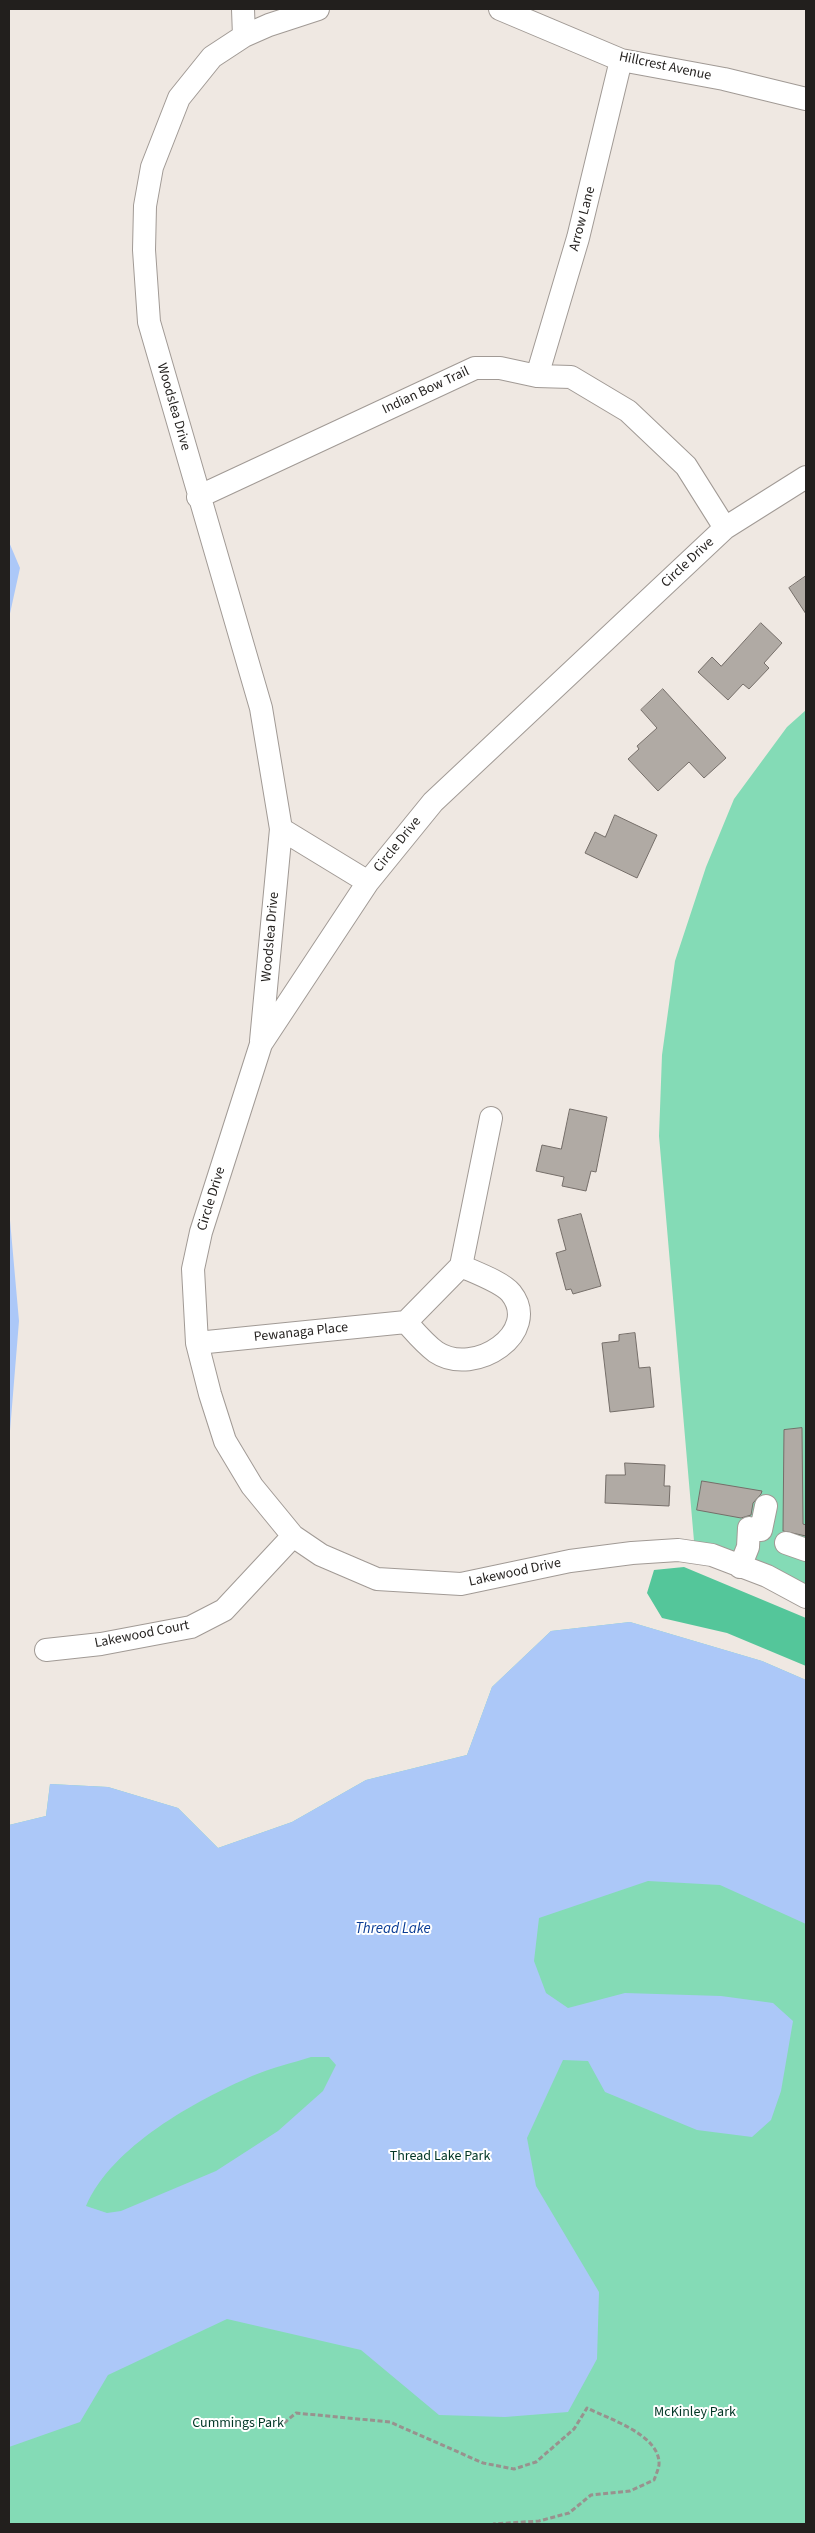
<!DOCTYPE html>
<style>
body{margin:0}
#map{position:relative;width:815px;height:2533px;overflow:hidden;background:#efe8e2;font-family:"Source Sans 3",sans-serif}
canvas{display:block}
.frame{position:absolute;inset:0;border:10px solid #221f1d;pointer-events:none}
</style>
<div id="map">
<canvas width="815" height="2533"></canvas>
<div class="frame"></div>
</div>
<script>
const ctx = document.querySelector('canvas').getContext('2d');
ctx.lineJoin = 'round';
function fillPath(path, color) {
  ctx.fillStyle = color;
  ctx.fill(path, 'evenodd');
}
function stroke(path, color, width, dash) {
  ctx.strokeStyle = color;
  ctx.lineWidth = width;
  ctx.lineCap = dash ? 'butt' : 'round';
  ctx.setLineDash(dash || []);
  ctx.stroke(path);
}
function label(font, color, halo, rows, align = 'center') {
  ctx.font = font + ' "Source Sans 3",sans-serif';
  ctx.lineWidth = 4;
  ctx.setLineDash([]);
  ctx.textBaseline = 'middle';
  ctx.strokeStyle = halo;
  ctx.fillStyle = color;
  for (const [text, x, y, turn = 0] of rows) {
    ctx.save();
    ctx.translate(x, y);
    ctx.rotate((+turn || 0) * Math.PI / 180);
    ctx.textAlign = isNaN(turn) ? turn : align;
    if (halo) ctx.strokeText(text, 0, 0);
    ctx.fillText(text, 0, 0);
    ctx.restore();
  }
}
fillPath(new Path2D(`
 M806,710V1585L694,1541L659,1136L662,1055L675,961L706,867L734,799L787,727Z
 M630,1622L762,1661L806,1680V2524H9V1825L46,1816L50,1784L108,1787L178,1808L218,1848L292,1822L366,1780L467,1755L492,1687L551,1631Z`), '#84dbb6');
fillPath(new Path2D(`
 M684,1567L806,1618V1666L727,1633L662,1618L647,1593L654,1570Z`), '#54c69a');
fillPath(new Path2D(`
 M9,542L20,568L9,618Z
 M9,1209L19,1321L9,1443Z
 M630,1622L762,1661L806,1680V1924L720,1885L648,1881L539,1918L534,1961L546,1993L568,2008L625,1993L721,1996L773,2003L793,2021L781,2091L771,2120L752,2137L697,2130L605,2092L588,2061L563,2060L527,2138L536,2186L599,2292L597,2359L568,2412L505,2417L439,2415L361,2350L227,2319L108,2375L80,2422L9,2447V1825L46,1816L50,1784L108,1787L178,1808L218,1848L292,1822L366,1780L467,1755L492,1687L551,1631ZM311,2057H329L336,2065L323,2091L278,2131L216,2171L121,2211L107,2213L86,2206C112,2146 195,2101 252,2076C271,2068 292,2063 311,2057Z`), '#acc8f8');
const building = new Path2D(`
 M806,576V614L789,588Z
 M761,623L782,643L764,663L769,668L749,689L743,684L728,700L698,672L712,657L721,666Z
 M663,689L726,758L704,778L689,762L658,791L628,759L639,749L637,746L657,728L641,710Z
 M615,815L657,835L637,878L585,853L595,832L605,837Z
 M570,1109L607,1117L596,1172L591,1171L586,1191L562,1186L564,1177L536,1171L542,1145L561,1149Z
 M581,1214L601,1286L573,1294L571,1289L566,1290L556,1253L566,1250L558,1220Z
 M635,1333L639,1368L650,1367L654,1407L610,1412L602,1343L619,1341V1335Z
 M802,1428L803,1524L806,1525V1536L783,1531L784,1430Z
 M625,1463L665,1465L664,1486H670L669,1506L605,1503L606,1475H625Z
 M702,1481L762,1491L761,1494L753,1503L751,1515L741,1518L697,1510Z`);
fillPath(building, '#b0aaa4');
stroke(building, '#756e69', 1);
const minor = new Path2D(`
 M243,9L244,36L212,57L179,98L152,167L145,206L144,250L149,322L261,708L281,829L261,1041
 M500,9L621,60L724,79L806,99
 M244,36L269,25L318,9
 M537,376L578,238L621,60
 M806,477L725,528L433,802L368,882L261,1044L201,1232L193,1269L197,1343L210,1394L225,1441L252,1486L293,1536L321,1555L377,1579L461,1584L570,1561L632,1553L678,1550L712,1555L767,1576L806,1597
 M198,497L475,368H500L537,376L571,377L628,411L686,466L725,528
 M281,829L368,882
 M406,1322L461,1266L491,1118
 M197,1343L406,1322C415,1332 425,1344 436,1352C475,1378 542,1332 511,1293C502,1282 474,1272 461,1266
 M786,1543L806,1550
 M740,1567L748,1547L749,1528L761,1530L766,1506
 M46,1650L101,1644L191,1627L224,1610L293,1536`);
stroke(minor, '#a19a95', 24);
stroke(new Path2D(`
 M284,2423L296,2413L390,2422L483,2463L514,2469L536,2462L574,2429L587,2408C609,2419 661,2435 659,2465C658,2470 656,2475 654,2480L630,2491L591,2495L569,2513L539,2521L493,2524`), '#98928e', 3, [5, 2.5]);
stroke(minor, '#fff', 22);
label('14px', '#221f1d', '#fff', [
 ["Hillcrest Avenue",665,67,12],
 ["Arrow Lane",583,219,-75],
 ["Indian Bow Trail",426,391,-25],
 ["Woodslea Drive",173,407,74],
 ["Circle Drive",688,563,-43],
 ["Circle Drive",398,845,-51],
 ["Woodslea Drive",271,937,-85],
 ["Circle Drive",212,1199,-73],
 ["Pewanaga Place",301,1333,-6],
 ["Lakewood Drive",515,1573,-12],
 ["Lakewood Court",142,1635,-11]
]);
label('14px', '#013625', '#fff', [
 ["Thread Lake Park",440,2157],
 ["McKinley Park",695,2413],
 ["Cummings Park",238,2424]
]);
label('italic 15px', '#093c94', '#fff', [
 ["Thread Lake",393,1930]
]);
</script>
